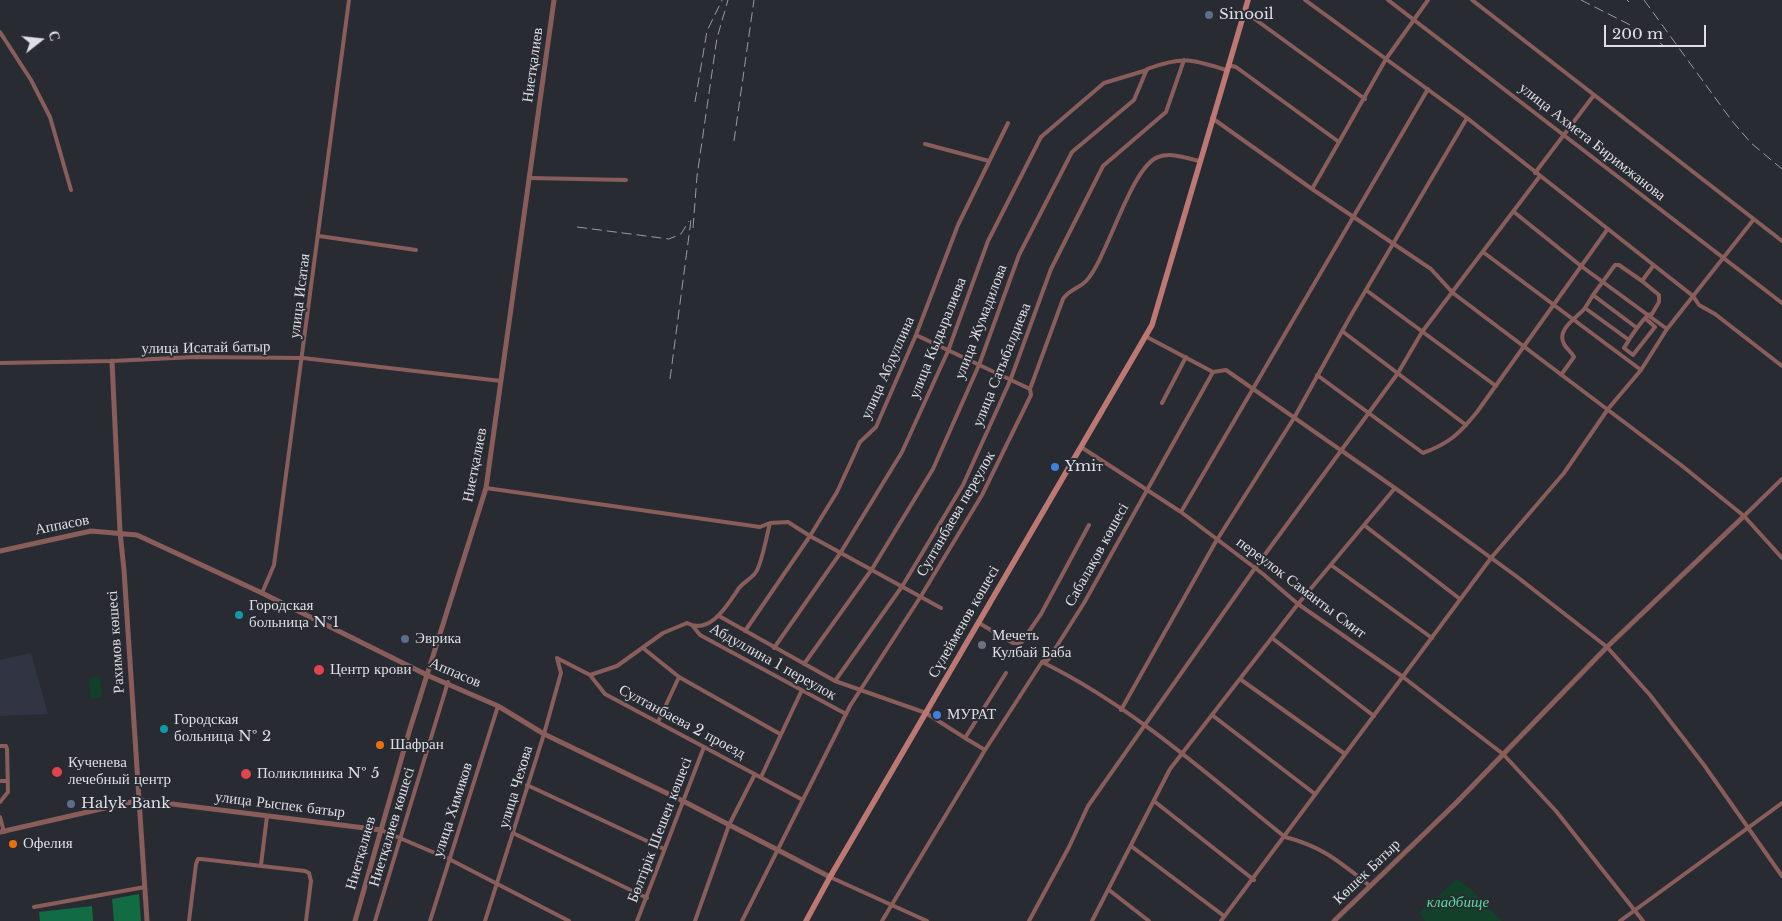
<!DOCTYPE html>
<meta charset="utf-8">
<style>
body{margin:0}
#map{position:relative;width:1782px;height:921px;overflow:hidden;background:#292b33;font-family:"Libre Baskerville",serif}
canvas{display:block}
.north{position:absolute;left:15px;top:15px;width:50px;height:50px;-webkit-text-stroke:4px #292b33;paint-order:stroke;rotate:74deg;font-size:14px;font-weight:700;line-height:20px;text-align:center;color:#dedfe5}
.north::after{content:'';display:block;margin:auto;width:18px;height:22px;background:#dedfe5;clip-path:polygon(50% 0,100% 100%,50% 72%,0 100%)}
.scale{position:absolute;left:1604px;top:25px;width:102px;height:22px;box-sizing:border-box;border:2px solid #dedfe5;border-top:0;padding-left:6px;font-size:15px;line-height:18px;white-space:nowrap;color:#dedfe5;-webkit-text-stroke:4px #292b33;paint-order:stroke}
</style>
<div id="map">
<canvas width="1782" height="921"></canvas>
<div class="north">С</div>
<div class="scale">200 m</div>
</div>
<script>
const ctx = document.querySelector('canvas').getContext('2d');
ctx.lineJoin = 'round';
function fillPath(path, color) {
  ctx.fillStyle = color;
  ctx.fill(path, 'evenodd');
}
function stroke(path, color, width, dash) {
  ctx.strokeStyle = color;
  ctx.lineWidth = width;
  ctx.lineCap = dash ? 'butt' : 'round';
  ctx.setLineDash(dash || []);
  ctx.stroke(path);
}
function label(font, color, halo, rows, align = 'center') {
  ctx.font = font + ' "Libre Baskerville",serif';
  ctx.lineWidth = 4;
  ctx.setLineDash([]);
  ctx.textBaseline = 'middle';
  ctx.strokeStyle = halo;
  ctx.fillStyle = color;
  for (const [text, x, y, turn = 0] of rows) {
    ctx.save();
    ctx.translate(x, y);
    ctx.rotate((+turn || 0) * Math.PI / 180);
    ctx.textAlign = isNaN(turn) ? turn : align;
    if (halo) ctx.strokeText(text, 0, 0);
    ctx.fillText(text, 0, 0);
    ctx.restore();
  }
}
fillPath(new Path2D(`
 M31,653L48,714L0,716V660Z`), '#313442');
fillPath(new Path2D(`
 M100,676L102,697L91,699L89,678Z
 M1457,879L1474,892L1502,921H1425L1419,913Z`), '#124029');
fillPath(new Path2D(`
 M139,894L141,921H114L112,899Z
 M92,906L93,921H40L39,912Z`), '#116b43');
stroke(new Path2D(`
 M1305,0L1467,118L1693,296L1699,305L1715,314L1782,366
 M1388,0L1782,303
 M1472,0L1782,241
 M1245,12L1365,99
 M0,32L31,80L50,117L71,190
 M1228,65L1236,67L1339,142L1386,59L1428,0
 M1212,118L1312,189
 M1339,142L1312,189L1431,269L1453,293L1681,465L1744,516L1782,558
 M925,144L989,161
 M1535,173L1594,95
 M530,178L626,180
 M1514,212L1581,266L1667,329
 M319,236L416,250
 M1483,252L1641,370
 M1642,281L1659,295V302L1652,314L1648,315
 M1366,290L1496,386
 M1593,295L1615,265H1619L1642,281L1653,266
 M1645,318L1655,327L1633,355L1624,348C1631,336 1638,325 1648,315
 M1342,331L1466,425
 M916,335L1030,389
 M1145,336L1213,372L1226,370L1395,488L1516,576L1607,647L1650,695L1704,765L1782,876
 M1629,340L1585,308L1593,295L1637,328
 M0,363L112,361L195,357L303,358L501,381
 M1317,375L1423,453C1450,443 1459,434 1477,412L1607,230
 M1561,375L1574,357C1572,352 1567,350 1564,344C1556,329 1577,318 1585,308
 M1162,403L1186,357
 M1081,447L1181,512L1263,574L1298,604L1403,677L1503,754L1556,811L1643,921
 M486,488L760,527L770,523L788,522L810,536L941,608
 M1181,512L1428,89
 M1744,516L1782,479
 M1364,525L1460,599
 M1331,565L1432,638
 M262,593L274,565L349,0
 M719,616L835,681L926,713L965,738
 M979,623L1013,643H1021L1041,614L1089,525
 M692,625L700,635L846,714
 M745,631L810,536L837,492L860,442L876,427L916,335L958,225L1008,123
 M1272,638L1374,716
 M643,648L679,677L780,734
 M774,648L841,552L902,452L948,351L988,241L1041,137L1104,83L1147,70
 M557,658L590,675L605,694L803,800
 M1042,662C1132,706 1208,775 1285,837C1322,846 1341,863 1370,886
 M804,664L872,569L933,469L979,365L1019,255L1072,152L1134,100L1147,69C1182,56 1192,59 1226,70
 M590,675L617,666L663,633L687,623C711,636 729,602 739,588C744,582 752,578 756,572C762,563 767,534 770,523
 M1240,679L1345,754
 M835,681L903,585L963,485L1010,381L1051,269L1103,166L1166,112L1184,60
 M1121,710L1215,543L1294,418L1350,317L1467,118
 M1212,715L1315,794
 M658,722L679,677
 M0,746H6L7,749L8,792L0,802
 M985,750L965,738L1006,673
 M761,777L801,692
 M0,781H8
 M527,785L664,849
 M1154,801L1254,880
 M0,817L4,832
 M381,830L449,859L569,921
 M513,833L647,898
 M1131,846L1224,916
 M261,865L267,816
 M830,877L927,921
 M1109,890L1149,921
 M34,907L145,887
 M189,921L196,864L198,859H201L305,871L309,873L311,881L306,921
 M375,921L448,682
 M430,921L498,706
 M485,921L544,734L561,673L557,658
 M637,921L704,747
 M695,921L729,825L755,774
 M742,921L850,706L921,596L982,495L1031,395L1030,389L1063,299C1069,289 1079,289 1087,280C1108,256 1131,167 1158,157C1171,152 1186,158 1199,161
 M882,921L985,750L1042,662L1048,660L1084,603L1213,372
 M1029,921L1069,847L1088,806L1255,568L1398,373L1422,332L1540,176
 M1092,921L1170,769L1298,604L1395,488
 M1221,921L1491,558L1564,473L1608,409L1641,370L1667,329L1754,219
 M1620,921L1782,803`), '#895d5a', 4);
stroke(new Path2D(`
 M112,361L120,532L124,570L147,921
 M0,551L91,531L137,535L262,593L429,676L498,706L544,734L683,801L830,877
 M0,832L140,800L381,830
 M355,921L409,732L486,488L554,0
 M1334,921L1456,803L1607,647L1744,516`), '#895d5a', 5);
stroke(new Path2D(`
 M806,921L830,877L1152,325L1248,0`), '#bd7873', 5.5);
stroke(new Path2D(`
 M1581,0L1648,34L1664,46
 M1627,0L1629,2
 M1644,0L1732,121L1751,143L1782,169
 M695,102L707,31L722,0
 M734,141L754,0
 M577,227L669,239L681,234L689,221
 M693,228L697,176L717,38L728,0
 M670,379L691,220`), '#9a9ba2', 1, [10, 5]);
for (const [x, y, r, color] of [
 [1209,15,5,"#5c6f8a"],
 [1055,467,5,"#3f7fe0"],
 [239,615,5,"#0f9aa8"],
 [405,639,5,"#5c6f8a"],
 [982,645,5,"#6b7280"],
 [319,670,6,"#e0444e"],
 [937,715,5,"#3f7fe0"],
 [164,729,5,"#0f9aa8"],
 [380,745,5,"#e8710a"],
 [57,772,6,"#e0444e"],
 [246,774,6,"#e0444e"],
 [71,804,5,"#5c6f8a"],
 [13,844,5,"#e8710a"]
]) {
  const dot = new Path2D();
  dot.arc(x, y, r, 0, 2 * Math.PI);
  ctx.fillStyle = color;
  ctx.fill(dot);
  stroke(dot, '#292b33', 2);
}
label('15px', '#dedfe5', '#292b33', [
 ["Sinooil",1219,15],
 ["Ymiт",1065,467],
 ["Городская",249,606],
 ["больница №1",249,623],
 ["Мечеть",992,636],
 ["Кулбай Баба",992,653],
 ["Эврика",415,639],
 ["Центр крови",330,670],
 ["МУРАТ",947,715],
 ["Городская",174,720],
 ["больница № 2",174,737],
 ["Шафран",390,745],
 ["Кученева",68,763],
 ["лечебный центр",68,780],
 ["Поликлиника № 5",257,774],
 ["Halyk Bank",81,804],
 ["Офелия",23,844]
], 'left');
label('15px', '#dedfe5', '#292b33', [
 ["Ниетқалиев",533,65,-82],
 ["улица Ахмета Биримжанова",1592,142,38],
 ["улица Исатая",300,296,-83],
 ["улица Жумадилова",981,322,-69],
 ["улица Кыдыралиева",938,338,-68],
 ["улица Исатай батыр",206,348,-1],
 ["улица Сатыбалдиева",1002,365,-68],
 ["улица Абдуллина",888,368,-66],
 ["Ниетқалиев",475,465,-79],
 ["Султанбаева переулок",956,514,-60],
 ["Аппасов",62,525,-11],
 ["Сабалақов көшесі",1097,555,-61],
 ["переулок Саманты Смит",1301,588,37],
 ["Сүлейменов көшесі",964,622,-60],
 ["Рахимов көшесі",116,642,-94],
 ["Абдуллина 1 переулок",773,662,29],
 ["Аппасов",455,673,23],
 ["Султанбаева 2 проезд",682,722,28],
 ["улица Чехова",516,787,-73],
 ["улица Рыспек батыр",280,805,7],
 ["улица Химиков",453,810,-72],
 ["Ниетқалиев көшесі",392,827,-73],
 ["Бөлтірік Шешен көшесі",660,830,-69],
 ["Ниетқалиев",361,853,-74],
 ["Көшек Батыр",1367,872,-44]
]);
label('italic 15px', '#53e19b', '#292b33', [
 ["кладбище",1458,903]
]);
</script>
